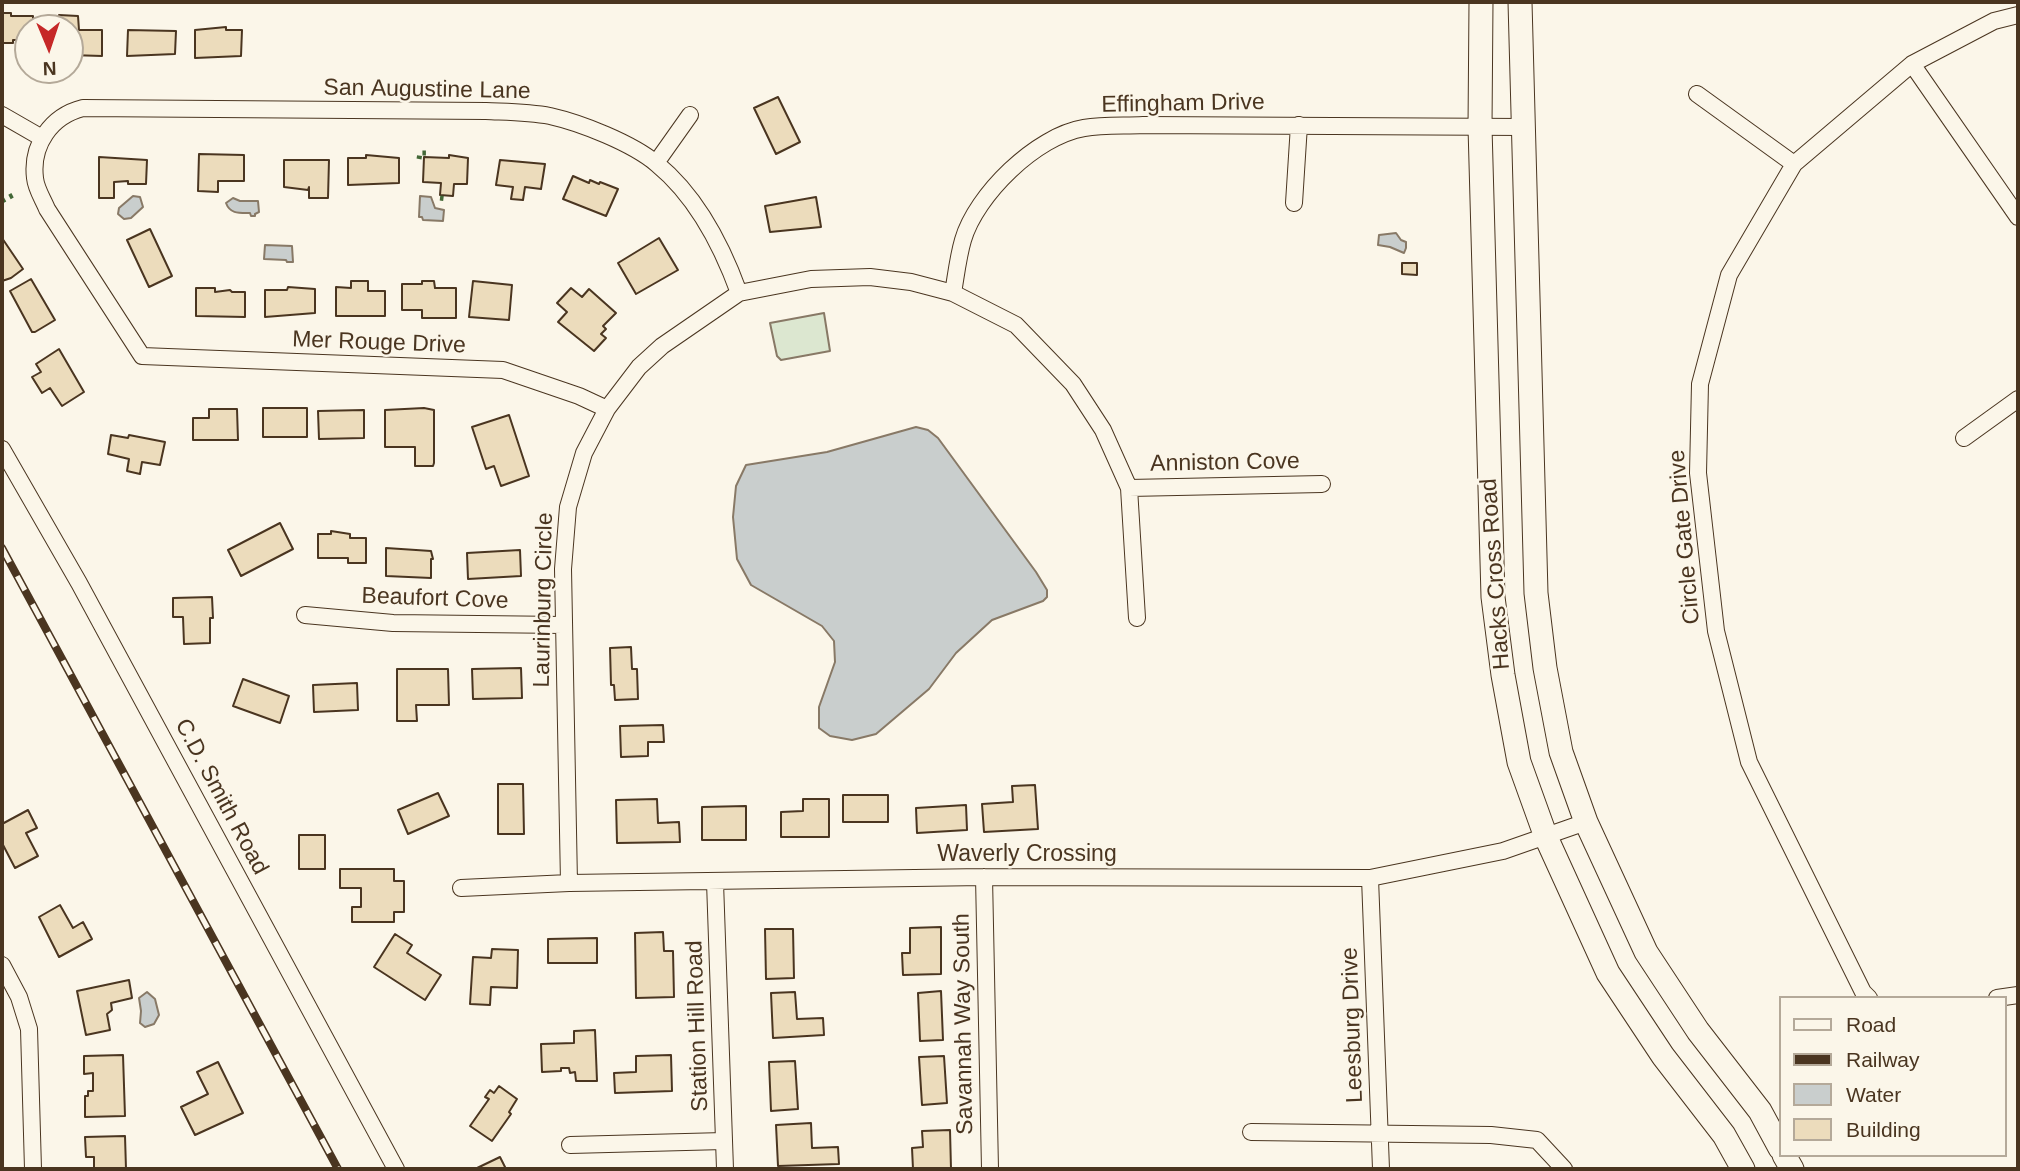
<!DOCTYPE html>
<style>
body{margin:0}
#map{position:relative;width:2020px;height:1171px;overflow:hidden;background:#fbf6e9;font-family:Helvetica,sans-serif}
canvas{display:block}
.frame{position:absolute;inset:0;border:4px solid #4a3520;pointer-events:none}
.legend{position:absolute;left:1779px;top:996px;width:228px;height:161px;box-sizing:border-box;background:#fbf6e9;border:2px solid #b4a999;margin:0;padding:9px 12px;list-style:none;font-size:21px;color:#4a3520}
.legend li{display:flex;align-items:center;gap:14px;height:35px}
.legend b{width:35px;border:2px solid #b4a999}
.north{position:absolute;left:14px;top:14px;width:70px;height:70px;box-sizing:border-box;background:#fbf6e9;border:2px solid #b4a999;border-radius:50%;rotate:178deg;font-size:19px;font-weight:700;line-height:28px;text-align:center;color:#4a3520}
.north::after{content:'';display:block;margin:auto;width:24px;height:32px;background:#c62828;clip-path:polygon(50% 0,100% 100%,50% 72%,0 100%)}
</style>
<div id="map">
<canvas width="2020" height="1171"></canvas>
<div class="frame"></div>
<ul class="legend">
<li><b style="height:9px;background:#fbf6e9"></b>Road</li>
<li><b style="height:9px;background:#4a3520"></b>Railway</li>
<li><b style="height:19px;background:#c9cecd"></b>Water</li>
<li><b style="height:19px;background:#ecdcbc"></b>Building</li>
</ul>
<div class="north">N</div>
</div>
<script>
const ctx = document.querySelector('canvas').getContext('2d');
ctx.lineJoin = 'round';
function fillPath(path, color) {
  ctx.fillStyle = color;
  ctx.fill(path, 'evenodd');
}
function stroke(path, color, width, dash) {
  ctx.strokeStyle = color;
  ctx.lineWidth = width;
  ctx.lineCap = dash ? 'butt' : 'round';
  ctx.setLineDash(dash || []);
  ctx.stroke(path);
}
function label(font, color, halo, rows, align = 'center') {
  ctx.font = font + ' Helvetica,sans-serif';
  ctx.lineWidth = 5;
  ctx.setLineDash([]);
  ctx.textBaseline = 'middle';
  ctx.strokeStyle = halo;
  ctx.fillStyle = color;
  for (const [text, x, y, turn = 0] of rows) {
    ctx.save();
    ctx.translate(x, y);
    ctx.rotate((+turn || 0) * Math.PI / 180);
    ctx.textAlign = isNaN(turn) ? turn : align;
    if (halo) ctx.strokeText(text, 0, 0);
    ctx.fillText(text, 0, 0);
    ctx.restore();
  }
}
const green = new Path2D(`
 M824,313L830,351L781,360L777,356L770,323Z`);
fillPath(green, '#dce7d0');
stroke(green, '#887966', 2);
const water = new Path2D(`
 M133,196L140,197L143,207L131,218L124,219L118,214L119,208Z
 M420,196L431,197L435,208L444,210L443,221L423,220L422,217H419Z
 M233,198L240,201H258L259,212L255,214V216H251L250,213C239,213 230,214 226,203Z
 M1396,233L1401,240L1406,242V248L1404,253L1390,247L1378,245L1379,235Z
 M265,245L292,246L293,262H287L286,260L264,259Z
 M916,427L928,430L938,438L1036,572L1047,590V597L1043,601L992,620L956,653L929,689L876,734L852,740L830,736L819,728V707L835,662L834,641L822,626L751,585L737,559L733,517L736,486L746,465L827,452Z
 M147,992L155,999L159,1015L154,1024L145,1027L140,1023L141,1011L139,998Z`);
fillPath(water, '#c9cecd');
stroke(water, '#887966', 2);
const building = new Path2D(`
 M2,13H11V16H33V28H28V40H13V43H2Z
 M59,15L78,16L79,30H102V56L70,55V28H59Z
 M226,27V30H242L241,56L195,58V30Z
 M128,30L176,31L175,54L127,56Z
 M778,97L800,142L776,154L754,108Z
 M199,154L244,155V181H218V192L198,191Z
 M366,155L399,158V183L348,185V158H366Z
 M449,155L468,158L467,184H454L453,196L440,195L441,183L423,182L424,157L449,158Z
 M99,157L147,160L146,184H128V181L114,182V198H99Z
 M284,160H329L328,198H309V187L308,190L284,187Z
 M500,160L545,164L541,189L525,187L523,200L511,199L513,187L496,185Z
 M573,176L589,183L590,180L599,184L600,182L618,189L606,216L563,199Z
 M816,197L821,227L770,232L765,206Z
 M150,229L172,276L149,287L127,240Z
 M2,238L23,269L11,278L2,281Z
 M659,238L678,270L636,294L618,263Z
 M1402,263H1417V275L1402,274Z
 M31,279L55,320L35,332H32L10,291Z
 M351,281H368V291H385V316H336V287L351,288Z
 M422,281H434L435,288H456V318H422V310H402V284H422Z
 M473,281L512,285L509,320L469,317Z
 M288,287L315,289V313L265,317V290H287Z
 M196,288H215V292L230,290L232,292H245V317L196,316Z
 M571,288L582,297L589,289L616,313L603,326L606,329L601,334L606,338L594,351L558,322L567,312L557,303Z
 M59,349L84,392L62,406L50,388L42,393L32,377L41,372L36,364Z
 M263,408H307V437H263Z
 M424,408L434,410V463L433,466H415V447H385V410Z
 M209,409H237L238,440H193V418H209Z
 M364,410V438L319,439L318,411Z
 M509,415L529,476L501,486L494,466L486,469L472,427Z
 M111,435L128,438L129,435L165,442L160,465L142,462L140,474L127,471L129,459L108,454Z
 M280,523L293,549L241,576L228,550Z
 M331,531L350,534V538H366V563H348V558H318V534H331Z
 M386,548L431,551L433,559H431V578L386,576Z
 M520,550L521,576L468,579L467,553Z
 M212,597L213,618H210V643L184,644L183,617H173V598Z
 M631,647L632,669H637L638,699L615,700L614,685H611L610,648Z
 M521,668L522,698L473,699L472,669Z
 M397,669H448L449,705H416L417,721H397Z
 M243,679L289,696L280,723L233,706Z
 M357,683L358,710L314,712L313,685Z
 M663,725L664,742H648V756L621,757L620,726Z
 M498,784H523L524,834H498Z
 M1035,785L1038,829L984,832L982,804L1013,802L1012,786Z
 M438,793L449,816L408,834L398,810Z
 M843,795H888V822H843Z
 M657,799L658,823L679,822L680,842L617,843L616,800Z
 M803,799H829V837H781V812L803,811Z
 M966,805L967,830L917,833L916,808Z
 M746,806V840H702V807Z
 M28,810L37,828L26,833L38,856L15,868L2,843V824Z
 M299,835H325V869H299Z
 M340,869H394V881H404V912H394V922H352V907H361V888H340Z
 M60,905L73,928L83,922L92,939L59,957L39,917Z
 M941,927V974L903,975L902,953H910V928Z
 M765,929H793L794,978L766,979Z
 M663,932L664,951H673L674,997L636,998L635,933Z
 M395,934L412,945L407,953L441,975L425,1000L374,967Z
 M597,938V963H548V939Z
 M492,949L518,950L517,988L491,987L490,1005L470,1004L473,957L491,958Z
 M129,980L132,998L111,1003L112,1010L107,1014L110,1030L86,1035L77,991Z
 M941,991L943,1040L920,1041L918,993Z
 M795,992L797,1019L823,1018L824,1035L773,1038L771,993Z
 M595,1030L597,1081H576L575,1072L570,1073L569,1068H561V1071L542,1072L541,1044L574,1043V1031Z
 M123,1055L125,1116L85,1117V1096H88V1091H93V1073L84,1074V1056Z
 M671,1055L672,1091L615,1093L614,1073L636,1072V1056Z
 M944,1056L947,1103L922,1105L919,1057Z
 M795,1061L798,1109L771,1111L769,1062Z
 M218,1062L243,1113L195,1135L181,1107L208,1094L197,1072Z
 M499,1086L517,1099L509,1112L511,1114L492,1141L470,1126L489,1099L485,1097L490,1090L494,1093Z
 M811,1123L812,1148L838,1147L839,1164L778,1166L776,1125Z
 M950,1130L951,1169H913L912,1148L923,1147L922,1131Z
 M125,1136L126,1169H94V1157H86L85,1137Z
 M500,1157L506,1169H475Z`);
fillPath(building, '#ecdcbc');
stroke(building, '#4a3520', 2);
const street = new Path2D(`
 M1912,64L2018,217
 M1697,94L1794,164
 M2,115L42,138
 M656,163L690,115
 M1294,203L1299,125
 M953,293C956,276 958,257 963,240C976,195 1036,136 1084,128C1103,125 1124,126 1143,125L1523,127
 M607,409L579,396L503,370L142,356L47,209C43,199 36,189 35,178C31,145 51,116 83,108L486,111C507,112 529,112 550,116C581,123 632,143 657,164C696,196 722,246 739,293
 M1964,438L2018,399
 M2,449L79,583L396,1169
 M1129,488L1322,484
 M305,615L393,623L563,625
 M984,877L990,1169
 M1370,878L1381,1169
 M715,882L725,1169
 M569,883L563,569L568,507L584,453L607,409L639,367L662,346L739,293L811,279L870,277L911,282L953,293L1016,325L1073,384L1103,430L1129,488L1137,618
 M461,888L569,883L984,877L1370,878L1503,851L1586,822
 M2,965L19,997L29,1029L33,1169
 M1869,998L1863,992L1749,762L1716,631L1698,473L1700,384L1729,275L1794,164L1912,64L1994,21L2018,15
 M1997,998L2018,995
 M1251,1132L1491,1135L1537,1140L1564,1169
 M570,1145L724,1141`);
const secondary = new Path2D(`
 M1481,2L1480,127L1493,597L1503,675L1519,762L1546,837L1608,973L1663,1056L1724,1135L1743,1169
 M1520,2L1536,593L1545,668L1561,752L1586,822L1646,952L1698,1031L1760,1111L1780,1148
 M1784,1155L1792,1169`);
stroke(street, '#4a3520', 18);
stroke(secondary, '#4a3520', 25);
stroke(street, '#fbf6e9', 16);
stroke(secondary, '#fbf6e9', 23);
const rail = new Path2D(`
 M2,548L338,1169`);
stroke(rail, '#4a3520', 8);
stroke(rail, '#fbf6e9', 5, [16]);
stroke(new Path2D(`
 M419,159L420,153H426
 M440,198L448,199
 M2,201L15,194`), '#436837', 5, [3.5, 5]);
label('23px', '#4a3520', '#fbf6e9', [
 ["San Augustine Lane",427,90,1],
 ["Effingham Drive",1183,104,-1],
 ["Mer Rouge Drive",379,343,2],
 ["Anniston Cove",1225,463,-1],
 ["Circle Gate Drive",1685,537,-95],
 ["Hacks Cross Road",1496,574,-94],
 ["Beaufort Cove",435,599,2],
 ["Laurinburg Circle",544,600,-89],
 ["C.D. Smith Road",221,797,62],
 ["Waverly Crossing",1027,855],
 ["Savannah Way South",964,1024,-91],
 ["Leesburg Drive",1353,1025,-92],
 ["Station Hill Road",698,1026,-92]
]);
</script>
